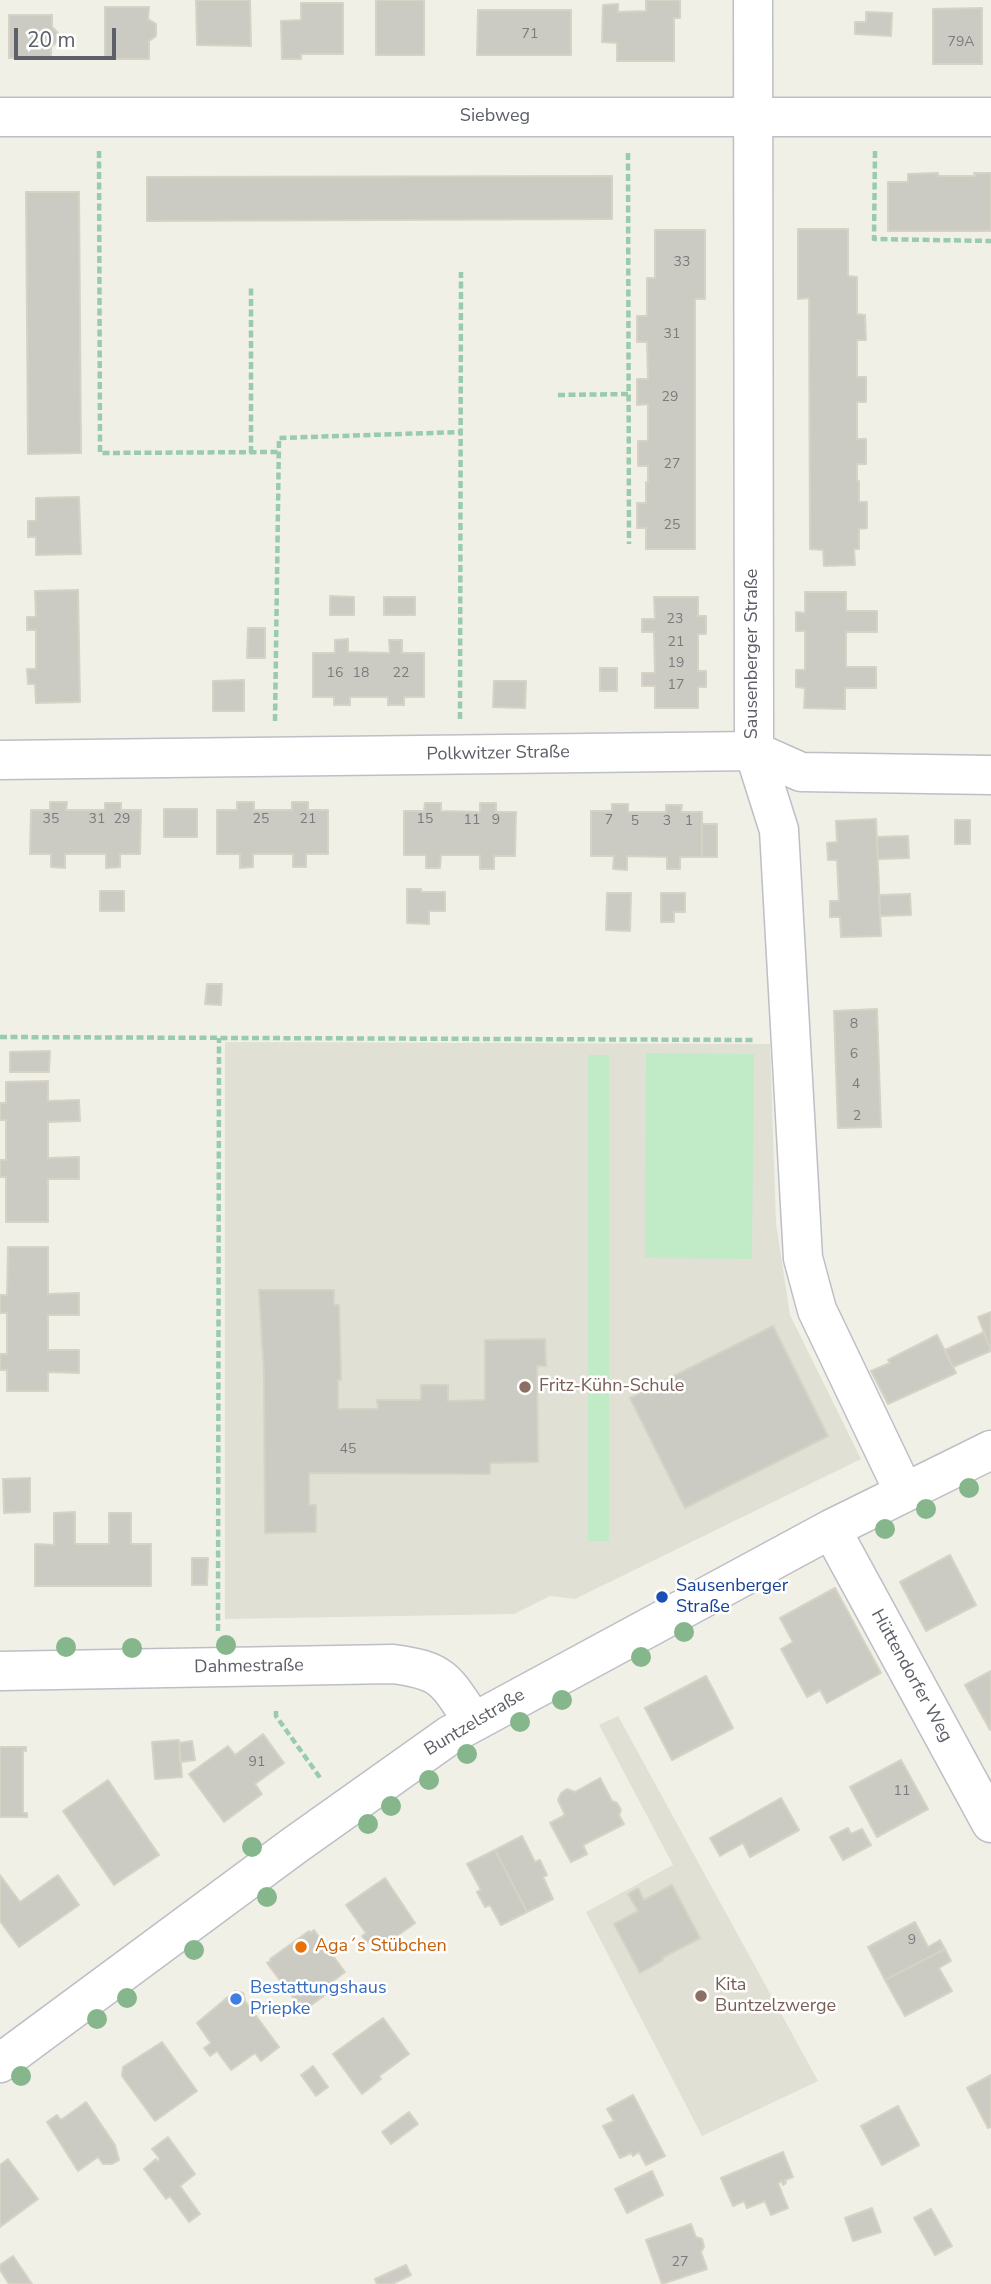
<!DOCTYPE html>
<meta charset="utf-8">
<style>
body{margin:0}
#map{position:relative;width:991px;height:2284px;overflow:hidden;background:#f1f0e6;font-family:"Nunito Sans",sans-serif}
canvas{display:block}
.scale{position:absolute;left:14px;top:28px;width:102px;height:32px;box-sizing:border-box;border:4px solid #5d6068;border-top:0;padding-left:9px;font-size:21px;line-height:24px;white-space:nowrap;color:#5d6068;-webkit-text-stroke:5px #fff;paint-order:stroke}
</style>
<div id="map">
<canvas width="991" height="2284"></canvas>
<div class="scale">20 m</div>
</div>
<script>
const ctx = document.querySelector('canvas').getContext('2d');
ctx.lineJoin = 'round';
function fillPath(path, color) {
  ctx.fillStyle = color;
  ctx.fill(path, 'evenodd');
}
function stroke(path, color, width, dash) {
  ctx.strokeStyle = color;
  ctx.lineWidth = width;
  ctx.lineCap = dash ? 'butt' : 'round';
  ctx.setLineDash(dash || []);
  ctx.stroke(path);
}
function label(font, color, halo, rows, align = 'center') {
  ctx.font = font + ' "Nunito Sans",sans-serif';
  ctx.lineWidth = 5;
  ctx.setLineDash([]);
  ctx.textBaseline = 'middle';
  ctx.strokeStyle = halo;
  ctx.fillStyle = color;
  for (const [text, x, y, turn = 0] of rows) {
    ctx.save();
    ctx.translate(x, y);
    ctx.rotate((+turn || 0) * Math.PI / 180);
    ctx.textAlign = isNaN(turn) ? turn : align;
    if (halo) ctx.strokeText(text, 0, 0);
    ctx.fillText(text, 0, 0);
    ctx.restore();
  }
}
fillPath(new Path2D(`
 M225,1042L770,1044L776,1223L790,1315L861,1459L575,1599L550,1596L514,1614L225,1619Z
 M618,1716L818,2081L702,2136L586,1912L673,1865L599,1725Z`), '#e1e0d5');
fillPath(new Path2D(`
 M646,1053L754,1054L752,1259L645,1258Z
 M588,1055H609V1541H588Z`), '#c1eac7');
const building = new Path2D(`
 M196,0H250L251,46L197,45Z
 M376,0H424V55H376Z
 M646,0H680V18H674V61H617V43L602,42L603,5L618,4V12L646,11Z
 M301,3H343V54H301V59H282L281,21L301,20Z
 M105,7H149L148,19L156,24V36L149,41V59H105Z
 M982,8V64H933V9Z
 M478,10H571V55H477Z
 M866,12L892,13L891,36L855,34V22H866Z
 M9,15H52V27L58,33V41L51,47V58H9Z
 M938,173V176H975L974,173H991V231H888V182H908V174Z
 M612,176V219L147,221V177Z
 M26,192H79L81,453L28,454Z
 M798,229H848V276L857,277V314L865,315L866,340H857V377H866V402H857V439H866V464H857V481H859V502H867V528L859,529V549H854L855,565L824,566L823,550L810,549L809,298L798,299Z
 M655,230H705V299H695V549H646V528H637V503H646V482H648V466H638V441H648V404L637,405V379H648L647,342H637V316H647V278H655Z
 M79,497L81,554L36,555V537H28V521H36V498Z
 M78,590L80,702L36,703L35,684H28L27,669H36V630H27V617H36L35,591Z
 M805,592H846V611H877V632H846V667H876V688H845V709L804,708L805,688L796,687V670H805V631H796V612L805,613Z
 M330,596L354,597V615H330Z
 M384,597H415V615H384Z
 M654,597H698V616H706V634H698V671H706V687H698V708H655V686H642V673H655L654,632H642V619H655Z
 M248,628H265V658H247Z
 M348,639V652L390,653L389,640H402V653H424V697H404V705H388V697H350V705H334V697H313V653H335V640Z
 M600,668H617V691H600Z
 M244,680V711H213V681Z
 M494,681H526L525,708L493,707Z
 M50,802H67L66,810H105V803H121V810H141L140,854H120V867L106,868V854H65V868L51,867V854H30L31,810H50Z
 M237,802H254V810H292V802H308V810H328V854H306V867H293V854H253V867L240,868V854H217V810H237Z
 M425,803H441V811L480,812V803H496V812H516L515,856H494V869H480V855H441L440,868H426V855H404V811H424Z
 M612,804H628V812H666V805H682L681,812H702V857H680V869H667V857L627,856V870L613,869L614,856H591V811H612Z
 M164,809H197V837H164Z
 M876,819L881,936L841,937L840,917H830V901H839L837,860H828L827,843L837,842L836,821Z
 M955,820H970V844H955Z
 M702,824H717V857H702Z
 M908,836L909,858L878,859L877,837Z
 M407,889H421V892H445V911H429V924L407,923Z
 M100,891H124V911H100Z
 M607,893H631L630,931L606,930Z
 M661,893H685V912H674V922H661Z
 M910,894L911,915L880,916L879,895Z
 M207,984H222L221,1005L205,1004Z
 M877,1009L881,1127L838,1128L834,1011Z
 M50,1051L49,1072H10V1052Z
 M48,1081V1101L79,1100L80,1121L48,1122V1158L79,1157V1179H48V1222H6V1177H0V1160H6V1120H0V1103H6V1082Z
 M8,1247H48V1294L79,1293V1315H48V1350H79V1373L48,1372V1391H7V1370H0V1354H7V1313H0V1295H7Z
 M259,1290H334V1305H339L341,1380H338V1409H378L377,1400H421V1385H448V1401L485,1400V1340L545,1339L546,1366H537L538,1462L490,1463V1474L309,1473V1505H316V1532L265,1533L264,1373Z
 M991,1312V1351L978,1317Z
 M773,1326L828,1436L685,1508L630,1398Z
 M984,1332L991,1351L953,1367L945,1350Z
 M937,1335L956,1373L888,1404L871,1371L890,1363L888,1360Z
 M30,1478V1512L4,1513L3,1479Z
 M75,1512V1544H109V1513H131V1544H151V1586H35V1544L54,1545V1513Z
 M950,1555L976,1605L926,1631L900,1582Z
 M192,1558H208L207,1585H192Z
 M835,1588L881,1673L827,1703L820,1690L807,1697L781,1649L793,1642L780,1618Z
 M991,1671V1729L990,1730L965,1685Z
 M706,1676L733,1728L672,1760L645,1708Z
 M263,1734L284,1763L255,1784L262,1794L224,1822L189,1774L228,1746L235,1755Z
 M179,1740L182,1777L155,1779L152,1742Z
 M192,1741L195,1760L180,1762L179,1743Z
 M0,1747H26V1751L23,1750V1813H27V1817H0Z
 M901,1760L928,1809L877,1837L850,1787Z
 M600,1778L612,1801L617,1803L621,1810L619,1815L624,1824L583,1845L587,1854L571,1862L550,1823L565,1815L558,1800L561,1793L567,1789L575,1792Z
 M108,1780L159,1855L114,1885L63,1811Z
 M781,1798L799,1830L750,1857L743,1843L720,1856L710,1838Z
 M848,1828L851,1834L862,1829L871,1845L843,1860L830,1837Z
 M522,1836L535,1862L540,1860L547,1875L543,1877L553,1899L527,1912L495,1850Z
 M495,1850L527,1912L501,1925L490,1905L485,1907L477,1892L481,1890L467,1864Z
 M0,1875L20,1902L58,1875L79,1905L19,1947L0,1921Z
 M385,1878L415,1923L378,1950L371,1940L367,1943L362,1936L366,1933L346,1905Z
 M672,1885L700,1938L662,1958L663,1960L640,1973L614,1924L638,1911L628,1894L638,1888L644,1900Z
 M915,1922L928,1947L940,1940L945,1949L885,1980L868,1947Z
 M314,1930L345,1972L332,1982L336,1987L303,2011L267,1963L271,1961L270,1959L309,1931L310,1933Z
 M945,1949L951,1961L939,1968L952,1991L905,2016L885,1980Z
 M235,1991L243,1993L245,2001L279,2047L261,2061L255,2053L231,2070L217,2051L210,2056L204,2048L211,2043L197,2023Z
 M383,2018L409,2054L379,2076L381,2079L362,2094L333,2054Z
 M162,2042L197,2091L155,2121L122,2076L123,2067Z
 M313,2066L328,2087L316,2096L301,2075Z
 M991,2075V2127L988,2128L967,2088Z
 M633,2095L665,2156L646,2165L639,2152L633,2156L631,2153L620,2158L603,2126L614,2121L607,2109Z
 M86,2102L115,2145L119,2160L112,2164H103L98,2157L78,2171L47,2122L57,2115L61,2120Z
 M898,2106L919,2145L882,2165L861,2126Z
 M409,2112L418,2124L391,2144L382,2132Z
 M168,2137L195,2174L180,2186L200,2214L189,2222L170,2196L166,2199L144,2169L156,2159L157,2162L160,2159L152,2149Z
 M783,2152L793,2177L785,2180L786,2183L783,2185L782,2181L778,2183L788,2208L771,2215L765,2201L747,2208L744,2201L733,2206L721,2178Z
 M8,2159L38,2199L0,2227V2165Z
 M652,2171L663,2195L627,2213L615,2189Z
 M872,2208L881,2232L853,2241L845,2218Z
 M931,2209L952,2246L935,2255L914,2218Z
 M691,2224L696,2237L702,2239L704,2247L701,2252L707,2269L662,2284L646,2240Z
 M13,2256L32,2284H9L0,2270V2265Z
 M406,2265L411,2275L392,2284H377L375,2279Z`);
fillPath(building, '#cccbc3');
stroke(building, '#d6d3c4', 2);
const minor = new Path2D(`
 M753,0L754,751L779,830L803,1258L817,1310L904,1492
 M0,117H991
 M0,760L754,751L801,772L991,775
 M831,1529L991,1823
 M0,1671L393,1664C445,1671 445,1680 473,1721
 M0,2063L295,1845L450,1735L831,1529L991,1450`);
stroke(minor, '#bdbfc6', 41);
stroke(new Path2D(`
 M99,151L100,453L279,452
 M875,151L874,239L991,241
 M628,153L629,544
 M558,395L629,394
 M251,453V285
 M460,719L461,272
 M275,721L279,438L461,432
 M0,1037L755,1040
 M218,1631L219,1038
 M276,1711V1716L321,1779`), '#99ccaf', 4.5, [7, 3.5]);
stroke(minor, '#fff', 38);
ctx.fillStyle = '#86b68b';
for (const [x, y] of [
 [969,1488],
 [926,1509],
 [885,1529],
 [684,1632],
 [226,1645],
 [66,1647],
 [132,1648],
 [641,1657],
 [562,1700],
 [520,1722],
 [467,1754],
 [429,1780],
 [391,1806],
 [368,1824],
 [252,1847],
 [267,1897],
 [194,1950],
 [127,1998],
 [97,2019],
 [21,2076]
]) {
  ctx.beginPath();
  ctx.arc(x, y, 10, 0, 2 * Math.PI);
  ctx.fill();
}
for (const [x, y, r, color] of [
 [525,1387,7,"#8d6e63"],
 [662,1597,7,"#1a4fb4"],
 [301,1947,7,"#e8710a"],
 [701,1996,7,"#8d6e63"],
 [236,1999,7,"#3f7fe0"]
]) {
  const dot = new Path2D();
  dot.arc(x, y, r, 0, 2 * Math.PI);
  ctx.fillStyle = color;
  ctx.fill(dot);
  stroke(dot, '#fff', 2.5);
}
label('14px', '#797b7f', null, [
 ["71",530,35],
 ["79A",961,43],
 ["33",682,263],
 ["31",672,335],
 ["29",670,398],
 ["27",672,465],
 ["25",672,526],
 ["23",675,620],
 ["21",676,643],
 ["19",676,664],
 ["16",335,674],
 ["18",361,674],
 ["22",401,674],
 ["17",676,686],
 ["35",51,820],
 ["31",97,820],
 ["29",122,820],
 ["25",261,820],
 ["21",308,820],
 ["15",425,820],
 ["11",472,821],
 ["9",496,821],
 ["7",609,821],
 ["5",635,822],
 ["3",667,822],
 ["1",689,822],
 ["8",854,1025],
 ["6",854,1055],
 ["4",856,1085],
 ["2",857,1117],
 ["45",348,1450],
 ["91",257,1763],
 ["11",902,1792],
 ["9",912,1941],
 ["27",680,2263]
]);
label('18px', '#5d6068', '#fff', [
 ["Siebweg",495,117],
 ["Sausenberger Straße",753,654,-90],
 ["Polkwitzer Straße",498,754,-1],
 ["Dahmestraße",249,1667,-1],
 ["Hüttendorfer Weg",911,1676,61],
 ["Buntzelstraße",475,1723,-31]
]);
label('18px', '#785e54', '#fff', [
 ["Fritz-Kühn-Schule",539,1387],
 ["Kita",715,1986],
 ["Buntzelzwerge",715,2007]
], 'left');
label('18px', '#164399', '#fff', [
 ["Sausenberger",676,1587],
 ["Straße",676,1608]
], 'left');
label('18px', '#c56008', '#fff', [
 ["Aga´s Stübchen",315,1947]
], 'left');
label('18px', '#366cbe', '#fff', [
 ["Bestattungshaus",250,1989],
 ["Priepke",250,2010]
], 'left');
</script>
